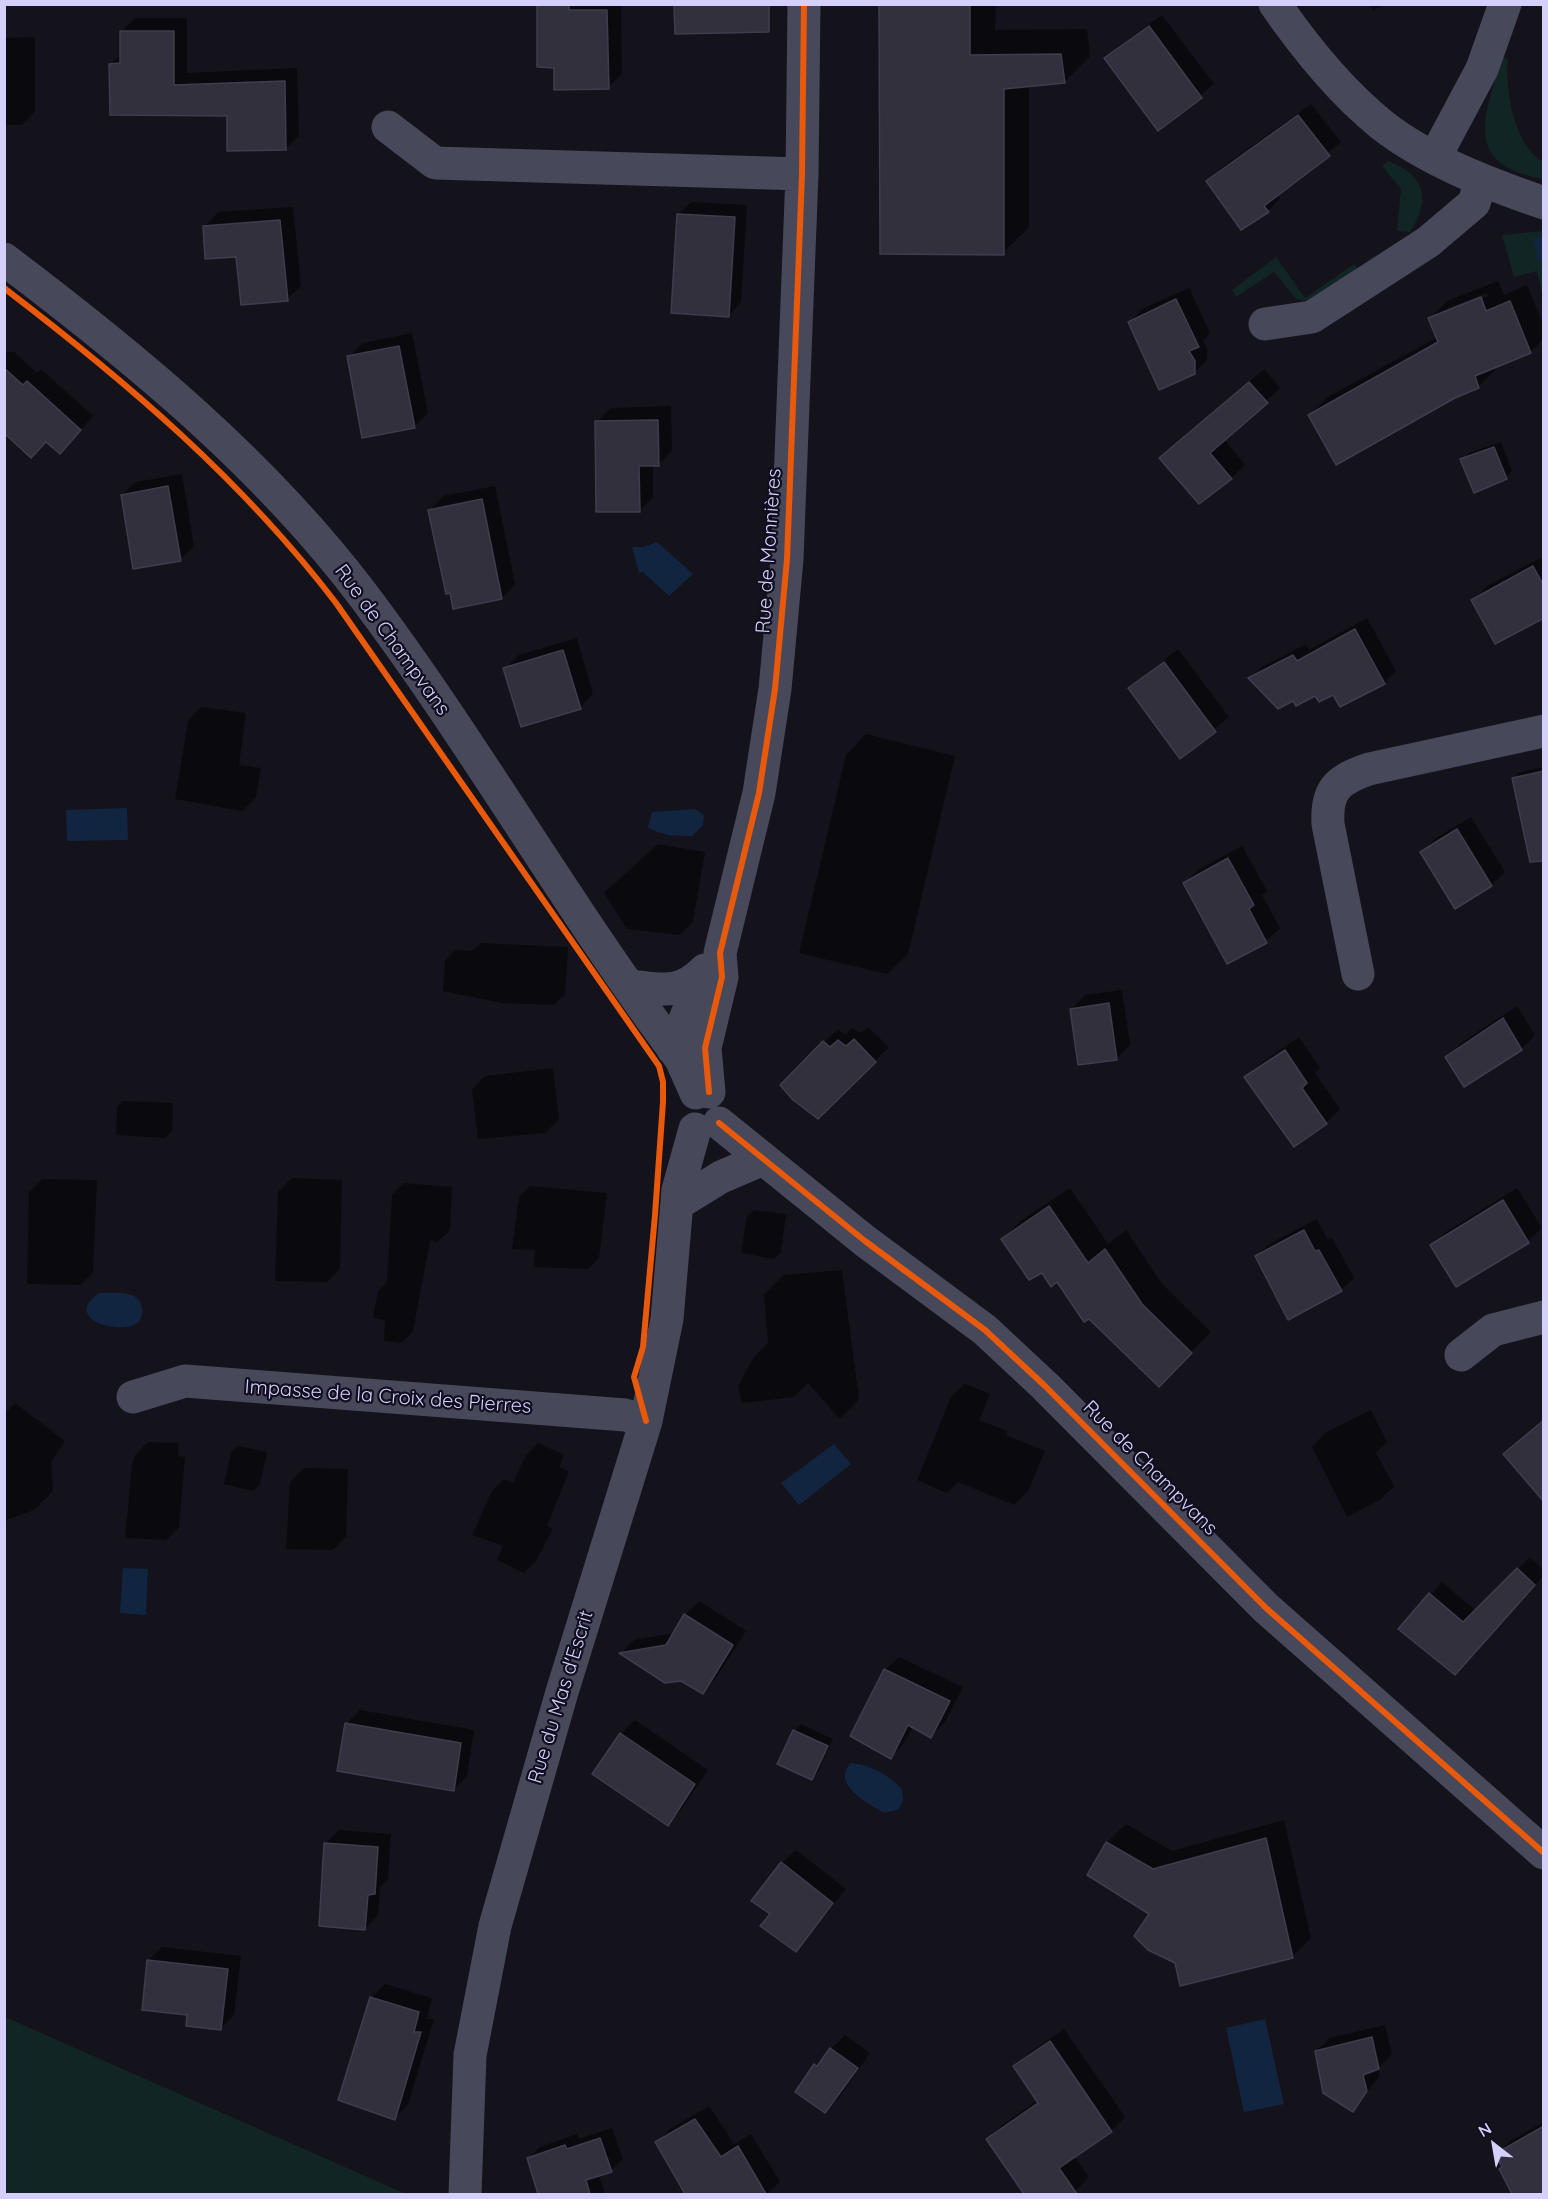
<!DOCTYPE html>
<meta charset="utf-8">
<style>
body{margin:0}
#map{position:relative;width:1548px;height:2199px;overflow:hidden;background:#14121b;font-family:Quicksand,sans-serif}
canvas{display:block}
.frame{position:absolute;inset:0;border:6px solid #d4d0fb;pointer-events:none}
.north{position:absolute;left:1464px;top:2115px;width:60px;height:60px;-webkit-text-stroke:4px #110e1f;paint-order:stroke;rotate:329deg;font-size:16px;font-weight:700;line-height:24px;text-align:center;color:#d4d0fb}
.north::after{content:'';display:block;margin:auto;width:21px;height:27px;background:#d4d0fb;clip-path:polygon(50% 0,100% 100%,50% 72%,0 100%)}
</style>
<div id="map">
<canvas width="1548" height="2199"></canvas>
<div class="frame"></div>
<div class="north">N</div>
</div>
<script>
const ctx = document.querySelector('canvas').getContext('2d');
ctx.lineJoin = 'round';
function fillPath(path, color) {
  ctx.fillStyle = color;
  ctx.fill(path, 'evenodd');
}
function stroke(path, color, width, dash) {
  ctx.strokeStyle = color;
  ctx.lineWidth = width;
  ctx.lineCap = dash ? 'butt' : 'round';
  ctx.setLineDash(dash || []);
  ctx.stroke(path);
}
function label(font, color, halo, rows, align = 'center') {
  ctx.font = font + ' Quicksand,sans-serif';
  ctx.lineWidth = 4.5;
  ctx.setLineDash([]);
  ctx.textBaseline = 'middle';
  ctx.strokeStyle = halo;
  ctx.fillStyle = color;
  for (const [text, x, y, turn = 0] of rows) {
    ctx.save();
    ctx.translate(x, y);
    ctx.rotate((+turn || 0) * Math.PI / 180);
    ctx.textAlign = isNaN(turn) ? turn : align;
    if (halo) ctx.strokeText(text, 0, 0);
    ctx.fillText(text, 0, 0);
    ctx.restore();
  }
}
fillPath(new Path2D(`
 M1502,56L1508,60C1505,92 1514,144 1543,162V179C1461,164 1485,116 1502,56Z
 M1388,161C1426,175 1431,200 1410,232L1397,231L1401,189L1382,166Z
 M1543,231H1544L1543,298L1537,271L1514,277L1502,235Z
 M1276,257L1305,298L1354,264L1360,271L1308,302L1295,298L1274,272L1236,297L1232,290Z
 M5,2017L406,2194H5Z`), '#122525');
fillPath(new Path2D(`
 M657,542L693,574L669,596L643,572L639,573L632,547H644Z
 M127,808L128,840L67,841L66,810Z
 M695,809L704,815L703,825L692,836C675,836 661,836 648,827L652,812Z
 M99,1293C109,1293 123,1292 132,1295C146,1300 146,1323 131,1326C107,1332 66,1316 99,1293Z
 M834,1444L851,1464L799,1505L781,1483Z
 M123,1568L148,1569L146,1615L120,1613Z
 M851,1763C872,1765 888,1775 902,1789L903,1801L898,1810L884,1813C868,1803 830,1784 851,1763Z
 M1265,2019L1284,2104L1244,2112L1226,2028Z`), '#122540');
fillPath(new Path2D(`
 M563,4H621L622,74L608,87Z
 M881,4H996L995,30L1087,29L1090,56L1064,82L1029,85V227L1003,253Z
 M1370,4H1384L1373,11Z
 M1162,15L1214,84L1158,129L1106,58L1119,46Z
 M135,18H187V73L297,68L299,136L285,149L228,114L111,64L121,54V32Z
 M35,37V111L22,125H4V38Z
 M1311,104L1341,142L1277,194L1280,198L1268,211L1208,181L1221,168Z
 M691,202L747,205L741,302L729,315L679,214Z
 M293,207L301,286L287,299L205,226L218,212Z
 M1498,281L1504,295L1527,285L1544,327V338L1530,352L1494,366L1496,369L1479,386L1454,396L1310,415L1326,398L1438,337L1430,318L1447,301ZM1487,293L1488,296L1448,312V308Z
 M1189,288L1210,333L1203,341L1207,348V360L1194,373L1130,322L1142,309Z
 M412,333L428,413L414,427L349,357L363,343Z
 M4,352H14L37,373L41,369L93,416L73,439L47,440L4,432Z
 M1264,369L1280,388L1224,439L1245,465L1231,478L1161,458Z
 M671,406L672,451L658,465L653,464V497L639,511L597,422L611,408Z
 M1501,442L1512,471L1506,478L1462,460L1469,453Z
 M182,474L194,546L180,559L122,495L136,482Z
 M495,486L515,584L502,598L430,510L443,496Z
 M1544,556V616L1473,600L1487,586Z
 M1367,618L1396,671L1384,683L1294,699L1250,678L1262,667L1306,644L1309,650Z
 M577,638L593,694L580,708L505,669L519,655Z
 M1178,649L1229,717L1181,756L1130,688Z
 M201,707L246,713L239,765L261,768L256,797L242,811L175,799L188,721Z
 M866,734L955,756L908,954L887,974L799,953L846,755Z
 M1544,767V802L1514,779L1520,772Z
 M1471,817L1505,872L1491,885L1422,852L1436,838Z
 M658,844L705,852L693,921L680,935L627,929L604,893Z
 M1242,846L1267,891L1262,895L1280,928L1266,941L1228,962L1185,883L1198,870Z
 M481,943L568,947L565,995L554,1005L501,1003L443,991L445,961L455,950L472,951Z
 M1122,990L1130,1045L1116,1059L1072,1009L1085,995Z
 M1517,1006L1535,1035L1521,1049L1447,1057L1461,1043Z
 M868,1027L889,1047L818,1117L782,1085L838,1029L845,1035L852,1028L861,1033Z
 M1299,1037L1320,1068L1315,1073L1340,1109L1326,1123L1246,1077L1260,1064Z
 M553,1068L559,1119L545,1133L478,1139L472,1090L485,1076Z
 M123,1101L173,1103L172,1131L165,1138L116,1135L117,1107Z
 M292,1178L342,1180L340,1269L327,1282L275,1281L278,1192Z
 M42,1179L97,1180L93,1273L80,1285L27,1284L29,1192Z
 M404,1183L452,1187L450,1230L438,1242L430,1241L413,1331L402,1343L384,1341L385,1320L373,1318L378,1291L387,1282L392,1195Z
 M530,1186L607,1193L599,1258L588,1269L534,1267L535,1250L512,1249L519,1197Z
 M1070,1188L1108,1244L1126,1230L1162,1284L1211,1332L1159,1385L1058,1280L1042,1271L1003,1239L1023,1219Z
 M1517,1188L1542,1228L1528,1241L1457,1285L1432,1245L1446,1232Z
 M754,1210L786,1214L781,1252L774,1259L741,1253L747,1216Z
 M1317,1219L1328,1240L1332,1238L1354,1278L1341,1290L1256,1256L1269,1244Z
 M842,1270L859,1399L840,1419L808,1383L794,1397L742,1403L738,1386L754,1357L768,1343L764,1295L784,1275Z
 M965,1384L990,1394L979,1420L1007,1431L1006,1435L1045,1451L1028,1491L1014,1505L958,1482L947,1493L917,1480L951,1397Z
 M15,1403L65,1441L51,1462L53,1491L34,1510L4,1521V1414Z
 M1371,1410L1387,1442L1376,1453L1394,1486L1380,1500L1347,1517L1312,1447L1325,1433Z
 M148,1442L179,1443L178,1456L185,1457L179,1527L166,1540L125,1538L132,1465L135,1455Z
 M538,1443L564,1455L559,1467L569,1471L547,1526L553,1529L536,1561L524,1573L497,1560L503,1546L472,1535L492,1491L504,1479L513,1483L526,1455Z
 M238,1446L267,1452L260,1484L253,1491L224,1484L231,1452Z
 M304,1468L348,1469L346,1537L333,1550L286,1549L290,1482Z
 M1530,1557L1544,1570V1575L1467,1661L1401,1629L1442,1582L1476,1611Z
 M699,1601L746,1631L716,1678L703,1692L682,1679L621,1653L634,1640L675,1633L685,1615Z
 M899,1657L963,1687L945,1722L931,1736L913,1726L904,1743L891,1757L885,1670Z
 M360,1710L474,1730L467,1776L453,1790L346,1724Z
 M635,1720L708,1770L681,1810L667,1824L594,1773L621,1734Z
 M801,1724L833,1739L818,1772L812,1778L779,1763L795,1731Z
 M1284,1820L1311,1938L1292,1957L1151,1913L1107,1843L1126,1824L1172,1851Z
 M339,1830L391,1834L388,1879L380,1887L378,1915L364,1929L325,1844Z
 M796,1850L846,1889L796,1950L772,1914L782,1863Z
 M162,1947L241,1956L234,2015L220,2029L148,1961Z
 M385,1984L432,1998L427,2019H434L408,2104L394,2118L371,1998Z
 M1385,2025L1392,2054L1378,2068L1380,2076L1353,2110L1316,2051L1330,2038Z
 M1064,2029L1125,2117L1111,2131L1074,2156L1089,2177L1075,2191L1070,2194H1025L988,2139L1001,2126L1038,2100L1015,2067L1029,2053Z
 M845,2035L870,2053L839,2098L825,2111L797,2091L815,2065Z
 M709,2106L734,2144L751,2134L780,2182L767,2194H687L656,2143L670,2129Z
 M1544,2122V2194H1514L1501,2170L1504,2167L1497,2154L1510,2141Z
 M612,2128L623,2159L611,2170L599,2174L605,2194H539L528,2158L540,2147L577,2134L579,2139Z`), '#0007');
stroke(new Path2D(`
 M1540,243L1544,258`), '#122540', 12);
const building = new Path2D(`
 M537,4H569V10H607L609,89L554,90V68L537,67Z
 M674,4H769V32L675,34Z
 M879,4H970V55L1061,54L1065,83L1004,89V255L880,254Z
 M1149,26L1202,98L1158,131L1104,58Z
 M120,31H174V85L285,81L286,150L227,151V116L110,115L109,64L120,63Z
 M1298,115L1330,156L1264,206L1269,212L1241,230L1206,181Z
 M677,214L735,217L729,317L671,313Z
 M280,220L288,301L241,305L236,257L205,259L203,226Z
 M1481,297L1486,311L1510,301L1531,353L1475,376L1479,388L1455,398L1336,465L1308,415L1438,342L1428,318Z
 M1176,299L1199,347L1189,351L1195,361V374L1159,390L1128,322Z
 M399,346L415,428L362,438L347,356Z
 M4,368L23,385L27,381L81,430L60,454L46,442L31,458L4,433Z
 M1249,382L1268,403L1210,453L1232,479L1199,504L1159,458Z
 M658,420L659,466H639L640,512H596L595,421Z
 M1494,447L1507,479L1474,493L1460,459Z
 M168,486L181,561L133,569L121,495Z
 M482,499L502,599L453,609L450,593L446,594L428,510Z
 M1533,566L1544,586V618L1495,644L1471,600Z
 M1355,629L1385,684L1340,707L1333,695L1319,702L1315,696L1296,706L1293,701L1278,709L1248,678L1293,655L1297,661Z
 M563,650L581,709L521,727L503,668Z
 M1164,662L1216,732L1180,759L1128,688Z
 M1544,771V861L1530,862L1512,778Z
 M1457,829L1492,886L1455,909L1420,852Z
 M1228,858L1254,905L1249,909L1267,943L1227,964L1183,883Z
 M1109,1003L1117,1060L1078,1065L1070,1009Z
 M1503,1018L1522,1050L1464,1087L1445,1057Z
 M854,1039L876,1062L818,1119L793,1100L780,1085L823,1041L830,1047L838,1040L846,1046Z
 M1285,1050L1307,1083L1302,1088L1327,1124L1294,1147L1244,1077Z
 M1503,1200L1529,1243L1456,1287L1430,1245Z
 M1049,1206L1088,1263L1105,1249L1142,1304L1192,1353L1159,1387L1089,1319L1084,1322L1057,1282L1051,1287L1042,1273L1029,1280L1001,1239Z
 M1304,1230L1315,1251L1319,1250L1342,1291L1288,1320L1255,1256Z
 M1544,1420V1502L1503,1454Z
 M1517,1568L1535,1585L1455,1675L1398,1629L1429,1593L1463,1622Z
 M684,1614L733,1645L703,1694L681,1681L665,1683L619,1653L666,1645Z
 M884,1669L950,1701L931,1738L908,1725L891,1759L850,1736Z
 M345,1723L461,1743L454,1791L337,1771Z
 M793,1730L828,1746L812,1780L777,1764Z
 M620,1733L695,1784L668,1826L592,1774Z
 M1266,1838L1293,1958L1180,1986L1175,1963L1148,1950L1134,1936L1149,1914L1087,1875L1106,1842L1153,1869Z
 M324,1843L378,1847L375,1894L368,1895L365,1930L319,1926Z
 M781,1862L833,1903L796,1952L760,1926L770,1914L751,1901Z
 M147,1960L228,1969L221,2030L186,2026L187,2015L142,2010Z
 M370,1997L419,2012L414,2032H421L395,2120L338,2100Z
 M1372,2037L1379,2069L1363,2075L1367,2091L1353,2112L1323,2093L1315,2051Z
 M1050,2041L1112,2132L1059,2168L1077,2194H1024L986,2139L1038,2103L1013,2066Z
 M830,2048L858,2068L825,2113L795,2092L814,2064L817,2066Z
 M695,2119L721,2157L738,2146L766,2194H685L655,2142Z
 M1544,2126V2194H1512L1499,2169L1502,2167L1495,2154Z
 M600,2138L612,2172L586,2180L590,2194H538L527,2158L565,2145L567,2149Z`);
fillPath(building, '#32303d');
stroke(building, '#403c4e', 1.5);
stroke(new Path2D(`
 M1275,4C1306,49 1340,91 1382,125C1428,161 1489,184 1544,203
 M388,127L435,163L802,174
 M1435,157L1482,69L1505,4
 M4,259C135,358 264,464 363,595C476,745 568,909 681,1059L696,1093
 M1265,324L1312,317L1428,242L1474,203L1481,181
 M1358,974L1328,824C1326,790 1337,780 1369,769L1544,731
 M629,986C661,989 679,996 704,971
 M673,1049L705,970
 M709,1092L705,1048L722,977L720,953L759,793L775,689L787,559L802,174L804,4
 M719,1123L865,1241L985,1330L1045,1386L1266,1608L1544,1853
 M677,1204L721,1177L763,1159
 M1461,1355L1493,1330L1544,1317
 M133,1397L185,1381L625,1415L646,1421
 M465,2194L470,2055L495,1926L562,1692L646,1421L667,1319L678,1190L695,1129`), '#48485b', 33);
stroke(new Path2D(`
 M4,288C127,382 242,480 336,603L659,1066L663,1082V1102L655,1215L643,1347L634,1377L646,1421
 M709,1092L705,1048L722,977L720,953L759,793L775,689L787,559L802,174L804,4
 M719,1123L865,1241L985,1330L1045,1386L1266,1608L1544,1853`), '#e8590c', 6);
label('20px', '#d4d0fb', '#110e1f', [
 ["Rue de Monnières",769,551,-86],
 ["Rue de Champvans",392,640,54],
 ["Impasse de la Croix des Pierres",388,1397,4],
 ["Rue de Champvans",1150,1468,45],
 ["Rue du Mas d'Escrit",561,1697,-73]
]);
</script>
